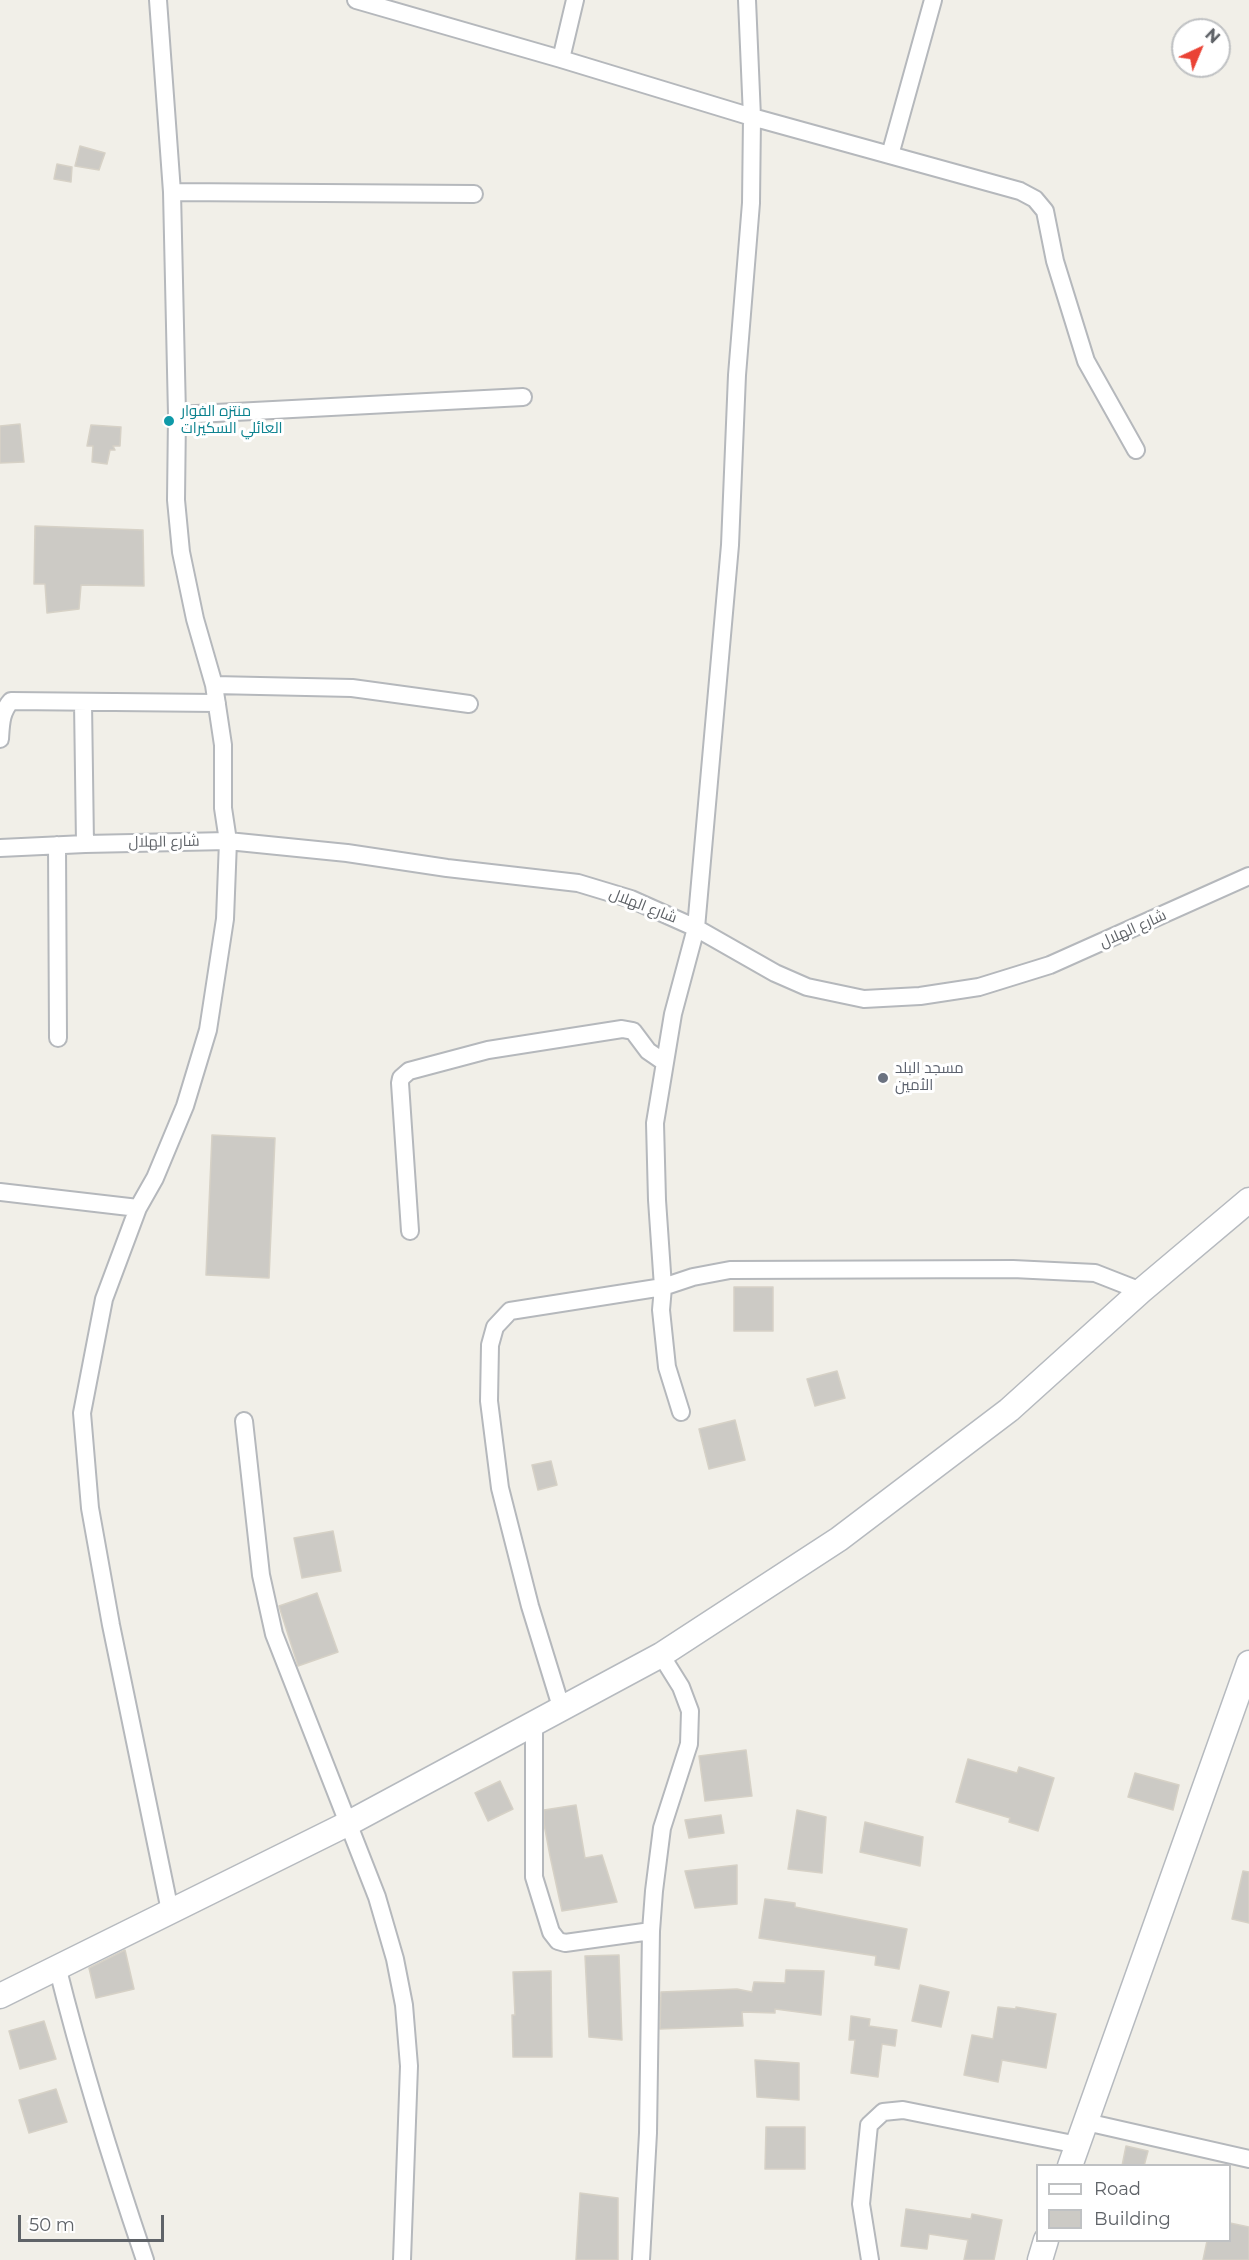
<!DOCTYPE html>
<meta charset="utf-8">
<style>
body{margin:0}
#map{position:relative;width:1249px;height:2260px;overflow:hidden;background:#f1efe8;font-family:Montserrat,sans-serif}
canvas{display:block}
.legend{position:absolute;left:1036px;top:2164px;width:195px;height:78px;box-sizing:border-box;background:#fff;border:2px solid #bfc1c3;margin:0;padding:8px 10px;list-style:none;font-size:18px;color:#5f6368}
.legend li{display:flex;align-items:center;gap:12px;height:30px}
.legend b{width:30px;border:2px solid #bfc1c3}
.north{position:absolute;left:1171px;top:18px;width:60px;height:60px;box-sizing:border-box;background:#fff;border:2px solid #bfc1c3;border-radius:50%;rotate:44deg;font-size:16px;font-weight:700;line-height:24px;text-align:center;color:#5f6368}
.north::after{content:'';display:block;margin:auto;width:21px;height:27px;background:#ea4335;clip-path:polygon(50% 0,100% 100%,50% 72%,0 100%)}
.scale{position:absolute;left:18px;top:2215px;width:146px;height:27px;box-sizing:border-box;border:3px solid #5f6368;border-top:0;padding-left:8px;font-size:18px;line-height:21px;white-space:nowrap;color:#5f6368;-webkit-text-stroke:4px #fff;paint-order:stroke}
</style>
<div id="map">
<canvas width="1249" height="2260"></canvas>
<ul class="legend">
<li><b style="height:8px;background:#fff"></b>Road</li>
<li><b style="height:16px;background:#cccac5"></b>Building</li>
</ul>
<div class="north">N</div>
<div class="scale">50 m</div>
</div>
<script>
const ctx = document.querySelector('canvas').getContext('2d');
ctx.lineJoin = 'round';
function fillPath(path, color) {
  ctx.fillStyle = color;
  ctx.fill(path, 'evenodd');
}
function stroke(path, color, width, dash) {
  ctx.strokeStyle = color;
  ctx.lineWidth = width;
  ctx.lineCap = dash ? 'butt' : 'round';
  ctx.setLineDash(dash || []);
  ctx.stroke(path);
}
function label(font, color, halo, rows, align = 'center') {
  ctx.font = font + ' Montserrat,Cairo,sans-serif';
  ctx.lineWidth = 6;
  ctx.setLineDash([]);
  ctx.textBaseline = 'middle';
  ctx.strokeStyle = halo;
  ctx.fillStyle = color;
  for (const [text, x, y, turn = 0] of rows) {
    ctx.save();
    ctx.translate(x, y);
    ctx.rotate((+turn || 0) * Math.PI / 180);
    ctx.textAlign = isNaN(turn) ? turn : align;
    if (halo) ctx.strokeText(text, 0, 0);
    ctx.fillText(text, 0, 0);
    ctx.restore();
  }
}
const building = new Path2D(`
 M80,146L105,153L99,170L75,166Z
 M57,164L72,167L71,182L54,179Z
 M20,424L24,462L0,463V426Z
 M91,425L121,427L120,446H113L115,450H110L107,464L92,462L93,446H87Z
 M35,526L143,530L144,586L81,585L79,609L47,613L45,584H34Z
 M212,1135L275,1138L269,1278L206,1275Z
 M734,1287H773V1331H734Z
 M837,1371L845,1398L815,1406L807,1379Z
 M735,1420L745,1460L709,1469L699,1429Z
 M551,1461L557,1485L538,1490L532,1465Z
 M333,1531L341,1571L302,1578L294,1538Z
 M317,1593L338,1652L298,1666L279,1606Z
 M746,1750L752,1796L705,1801L699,1756Z
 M968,1759L1017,1773L1019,1767L1054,1778L1038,1831L1009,1822L1010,1818L956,1802Z
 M1135,1773L1179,1785L1173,1810L1128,1797Z
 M500,1781L513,1809L488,1821L475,1793Z
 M576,1805L585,1858L602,1855L617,1902L562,1911L550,1856L544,1824V1810Z
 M797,1810L826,1817L822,1873L788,1869Z
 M721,1815L724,1833L689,1838L685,1820Z
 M865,1822L923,1837L920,1866L860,1852Z
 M737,1865V1904L695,1908L685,1871Z
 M1243,1871L1249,1872V1923L1232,1919Z
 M765,1899L795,1903V1907L907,1929L899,1969L875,1965L876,1956L759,1938Z
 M125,1950L134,1989L96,1998L89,1968Z
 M619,1955L622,2040L589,2037L585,1956Z
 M786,1970L824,1971L821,2015L775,2009V2013L742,2012L743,2026L660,2029L661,1992L737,1989L752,1992L754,1982L785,1983Z
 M551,1971L552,2057H513L512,2015H515L513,1972Z
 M920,1985L949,1992L941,2027L912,2021Z
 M998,2007L1016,2009V2007L1056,2014L1046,2068L1002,2060L998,2082L964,2075L972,2035L993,2039Z
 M851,2016L870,2019L869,2026L897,2030L895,2046L882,2044L878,2077L851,2073L855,2040H849Z
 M44,2021L56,2059L20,2069L9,2031Z
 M755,2060L799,2063V2100L757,2097Z
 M56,2089L67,2122L29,2133L19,2100Z
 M766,2127H805V2169H765Z
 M1126,2146L1148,2151L1144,2166H1122Z
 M580,2193L618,2198V2260H576Z
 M906,2209L971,2219L972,2214L1002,2220L994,2260H964L968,2240L929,2234L927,2249L901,2246Z
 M1230,2223L1249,2227V2260H1203L1207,2241H1230Z`);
fillPath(building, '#cccac5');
stroke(building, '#d6d1c6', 1.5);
const street = new Path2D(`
 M158,0L172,192L177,415L176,500L181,552L195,619L214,685L223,745V808L228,841L225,919L208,1030L185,1106L155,1178L138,1208L104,1299L82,1413L90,1508L111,1625L170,1911
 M356,0L561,59L752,117L1020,191L1035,199L1045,211L1055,261L1086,361L1136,450
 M561,59L575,0
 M890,155L933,0
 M172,192L474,194
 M177,415L523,397
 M214,685L352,688L469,704
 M83,702L85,844
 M0,739C1,724 1,712 11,701L217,703
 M57,845L58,1038
 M0,848L85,844L228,841L347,853L447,868L578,883L631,899L696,928L775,973L807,987L864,999L920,996L979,987L1050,965L1249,876
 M0,1192L138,1208
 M410,1231L400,1083L401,1078L409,1071L488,1050L622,1029L633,1031L648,1051L664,1062
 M681,1412L667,1367L661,1310L663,1287L657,1200L655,1123L673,1014L696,928L730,545L737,375L751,203L752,117L747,0
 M244,1421L261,1575L274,1634L377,1897L395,1959L404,2005L409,2066L402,2260
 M562,1710L530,1606L500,1488L489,1401L490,1345L495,1327L510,1311L663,1287L693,1277L730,1270L1013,1269L1095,1273L1141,1291
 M534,1724V1877L551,1932L558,1941L565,1943L651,1931
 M57,1966C82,2066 112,2163 145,2260
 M1086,2122L1249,2159
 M641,2260L648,2133L651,1931L654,1891L662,1828L689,1744L690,1711L681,1687L661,1655
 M870,2260L861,2204L869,2125L883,2112L903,2110L1078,2145`);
const secondary = new Path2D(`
 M0,1996L349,1823L661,1655L839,1539L1009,1410L1141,1291L1249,1200
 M1070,2166L1249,1663
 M1040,2260L1046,2240`);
stroke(street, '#b5b8bc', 20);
stroke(secondary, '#b6babf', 27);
stroke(street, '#fff', 16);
stroke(secondary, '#fff', 24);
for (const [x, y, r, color] of [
 [169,421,6,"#0f9aa8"],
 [883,1078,6,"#6b7280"]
]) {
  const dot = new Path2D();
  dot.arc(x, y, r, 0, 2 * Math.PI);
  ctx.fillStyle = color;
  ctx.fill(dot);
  stroke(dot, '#fff', 2);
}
label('15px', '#0d838f', '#fff', [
 ["منتزه الفوار",181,412],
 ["العائلي السكيرات",181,429]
], 'left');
label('15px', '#5f6368', '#fff', [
 ["شارع الهلال",164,842,-1],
 ["شارع الهلال",643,906,21],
 ["شارع الهلال",1133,929,-24]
]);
label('15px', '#5b616d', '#fff', [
 ["مسجد البلد",895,1069],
 ["الأمين",895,1086]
], 'left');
</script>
